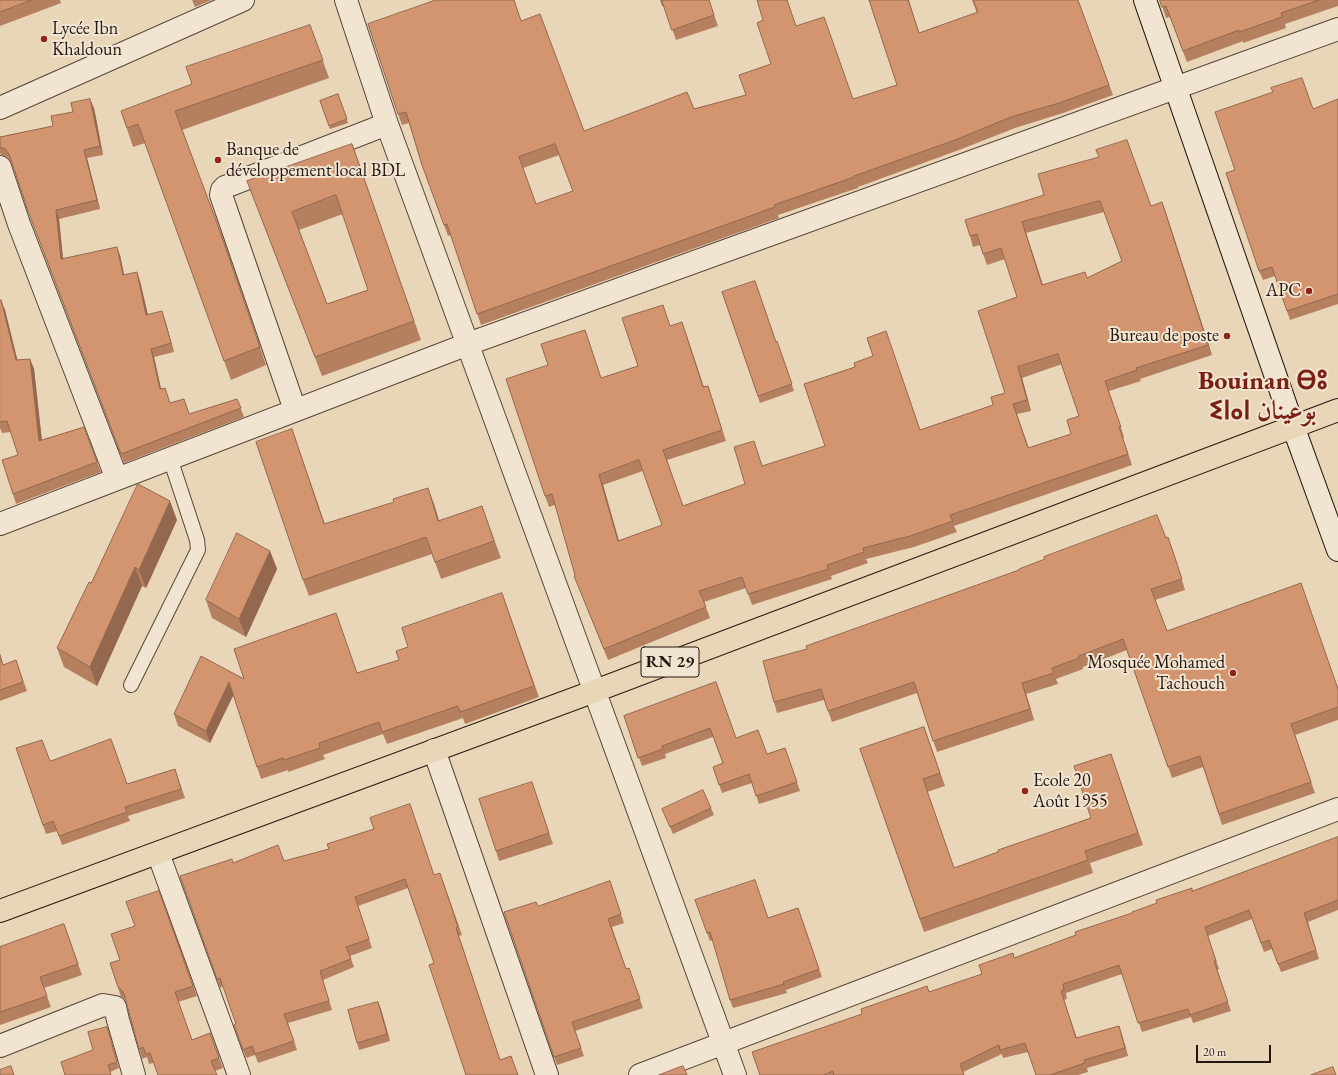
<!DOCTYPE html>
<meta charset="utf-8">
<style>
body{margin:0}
#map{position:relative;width:1338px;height:1075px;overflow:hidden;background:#e9d5b8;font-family:"EB Garamond",serif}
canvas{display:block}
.scale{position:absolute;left:1196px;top:1045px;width:75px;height:18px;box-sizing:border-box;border:2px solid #24170f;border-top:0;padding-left:5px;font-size:12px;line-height:14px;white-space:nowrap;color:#24170f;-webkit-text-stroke:3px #f1e4d1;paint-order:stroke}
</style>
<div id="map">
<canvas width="1338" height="1075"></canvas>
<div class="scale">20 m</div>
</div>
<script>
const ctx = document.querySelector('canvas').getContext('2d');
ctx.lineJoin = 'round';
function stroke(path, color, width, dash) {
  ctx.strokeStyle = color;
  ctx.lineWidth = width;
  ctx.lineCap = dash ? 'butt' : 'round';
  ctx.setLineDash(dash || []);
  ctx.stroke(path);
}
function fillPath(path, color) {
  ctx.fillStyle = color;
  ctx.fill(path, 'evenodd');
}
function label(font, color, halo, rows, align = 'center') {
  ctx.font = font + ' "EB Garamond",Amiri,"Noto Sans Tifinagh",serif';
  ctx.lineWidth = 4;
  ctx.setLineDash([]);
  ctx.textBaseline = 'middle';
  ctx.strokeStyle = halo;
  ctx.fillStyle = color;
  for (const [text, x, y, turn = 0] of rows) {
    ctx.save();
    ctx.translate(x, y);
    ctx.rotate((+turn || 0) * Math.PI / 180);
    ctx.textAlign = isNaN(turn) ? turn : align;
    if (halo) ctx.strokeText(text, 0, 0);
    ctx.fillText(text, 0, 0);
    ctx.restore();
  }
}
const lane = new Path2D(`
 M131,685L198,550L197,540L170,458`);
const street = new Path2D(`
 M346,0L387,124L735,1075
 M0,108L243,0
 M0,167L19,224L117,479
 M295,410L221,195L222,190L225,187L387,124
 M0,524L468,344L1338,29
 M434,750L547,1075
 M158,853L239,1075
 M0,1046L103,1005L115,1007L118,1020L134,1075
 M640,1075L1338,809`);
const secondary = new Path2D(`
 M1145,0L1293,426L1338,550`);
const primary = new Path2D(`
 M0,911L595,691L1338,410`);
stroke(lane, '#554639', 16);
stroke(street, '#554639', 24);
stroke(secondary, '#24170f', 24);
stroke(primary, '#24170f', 24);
stroke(lane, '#f1e4d1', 14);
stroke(street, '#f1e4d1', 22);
stroke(secondary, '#f1e4d1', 22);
stroke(primary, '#e9d5b8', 22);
fillPath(new Path2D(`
 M0,0H60L61,3L0,26Z
 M192,0H212L195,7Z
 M660,0H709L718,26L676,40L664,6H662Z
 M869,0H909L919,33L977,13L972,0H1078L1113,95L1063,113L1015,128L959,150L858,187V188L778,215L779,218L481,325L451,235L448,236L422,165L409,123L402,125L398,114L521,21L584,131L694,109L746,95L771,64L797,26L853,99L897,85ZM559,155L573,191L536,204L523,168Z
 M1160,0H1338V6L1285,24L1286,28L1243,43V41L1187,62L1170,17L1166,18Z
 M310,25L329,78L182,130L224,242L266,365L231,380L145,143L133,147L121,111L192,84Z
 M338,94L348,123L330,129L320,101Z
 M1338,99V304L1290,320L1275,276L1263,280L1259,271L1235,170L1313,109Z
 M94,108L103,155L87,158L100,209L59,219L63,259L120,255L124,275L140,281L148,315L162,311L165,320L174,352L154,357L161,389L170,403L190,414L237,399L244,417L124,463L28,211L11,162L8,157L1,155L0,153V137L53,126Z
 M352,144L421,340L322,376L247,181ZM343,214L368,290L327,304L299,230Z
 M1044,195L1151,206L1166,213L1212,355L1140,379L1141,381L1109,391L1124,437L1123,438L1132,465L954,526L957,532L914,547L866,559L868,563L831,576L832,579L752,605L746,588L704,602L710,618L608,660L574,576L575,575L555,505L549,507L545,496L601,378L638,366L670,326L686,333L704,387L708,386L726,441L667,460L683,506L745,484L754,441L762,466L920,430L993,405L1005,393L1017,297L1005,259L987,265L980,245L973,247L970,236ZM1104,212L1122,261L1087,278L1043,285L1026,233ZM1062,364L1079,416L1071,434L1029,448L1017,414L1031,411L1022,378ZM643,471L662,525L619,541L603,485Z
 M722,292L776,341H777L794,391L760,403Z
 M0,300L5,310L17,360L30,359L34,369L42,440L84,427L101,472L16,504L13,494L18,455L11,432L2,433L0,428Z
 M292,429L325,524L434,504L439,521L482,506L501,558L441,579L432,554L309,596L303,580Z
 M177,520L146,588L142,586L97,686L64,667L57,648L91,583Z
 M1166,538L1172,548L1185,590L1155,600L1167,631L1338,689V720L1295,735L1315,793L1222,825L1203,767L1172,778L1127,650L1083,667V669L1056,679L1058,684L1026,694L1034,720L937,752L917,693L832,722L824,700L777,713L774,702L807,649Z
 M270,551L277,569L246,637L212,618L206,600Z
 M502,593L539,697L465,724L463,718L387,744L383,734L323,755L325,759L288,772V770L261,779L233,695L210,743L178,726L174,714L244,679L358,673L399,660L408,647Z
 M0,655L3,665L16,660L27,691L0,701Z
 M716,682L736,738L767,754L785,748L800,791L759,804L752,783L722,793L713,767L723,763L713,737L665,754L666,758L642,766L624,716Z
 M924,727L945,786L927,792L954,868L1091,818L1111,754L1143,845L1090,863L1093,873L924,932L860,749Z
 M16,748L50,761L127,784L175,769L185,798L128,816L130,821L62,845L57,831L46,834Z
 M535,792L553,844L499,861L496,851Z
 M711,808L714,815L673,834L662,809Z
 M1338,837V910L1308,922L1319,959L1281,972L1272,949L1264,952L1252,919L1208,936L1219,969L1217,970L1231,1011L1193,1023L1191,1017L1142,1032L1122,974L1066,993L1067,999L1064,1000L1077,1038L1119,1026L1122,1035L1128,1056L1087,1068L1088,1072L1078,1075H1036L1028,1052L1003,1058L1002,1054L963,1072L964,1075H760L929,992L982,974L1014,958L1076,935L1132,913Z
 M284,861L434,875L443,881L462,935L459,936L500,1060L511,1056L518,1075H466L434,963L408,888L358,906L372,948L350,956L354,967L323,980L332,1010L288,1023L297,1050L258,1063L255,1055L246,1058L234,1025L236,1024L223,986L220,988L180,876L233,863Z
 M610,881L624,923L612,927L626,969L629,968L643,1008L575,1031L584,1056L557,1065L504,912L538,906Z
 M159,891L197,996L178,1002L192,1040L210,1033L223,1068L215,1071L153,1063L149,1064L147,1057L142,1059L139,1049L126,1001L124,998L121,997L110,963L120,960L135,926Z
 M695,900L768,918L798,908L822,977L786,990L787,993L733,1008L730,1000L713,940L710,941Z
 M64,924L82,975L44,988L51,1007L0,1025V947Z
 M378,1002L390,1041L359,1050L357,1043Z
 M109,1034L119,1068L110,1072L93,1050Z`), '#b5805f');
fillPath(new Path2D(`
 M90,99L94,108L103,155L100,146Z
 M84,150L87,158L100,209L97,200Z
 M1162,202L1166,213L1212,355L1208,345Z
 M56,210L59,219L64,268L61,259Z
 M1022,222L1026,233L1046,295L1042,285Z
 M217,223L224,242L266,365L260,347Z
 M117,247L120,255L126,284L123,275Z
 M137,272L140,281L150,324L146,315Z
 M1,300L5,310L20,370L16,360Z
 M162,311L165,320L174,352L171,343Z
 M151,349L154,357L163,398L160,389Z
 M30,359L34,369L43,452L39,441Z
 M1018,367L1022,378L1031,411L1027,400Z
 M599,475L603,485L622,552L618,541Z
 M428,488L434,504L444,538L438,521Z
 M170,501L177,520L146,588L139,570Z
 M270,551L277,569L246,637L239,619Z
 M135,567L142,586L97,686L90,667Z
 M229,682L234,694L210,743L206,731Z
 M1022,683L1026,694L1034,720L1030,709Z
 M378,1002L381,1009L390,1041L387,1034Z
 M1119,1026L1122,1035L1128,1056L1125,1048Z`), '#94684e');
const building = new Path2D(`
 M0,0H32L0,12Z
 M436,0H514L521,21L540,14L584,131L687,92L694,109L746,95L739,75L771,64L757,23L763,20L757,0H787L796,26L824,17L853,99L897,85L869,0H908L919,33L978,12L973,0H1078L1109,85L1059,103L1011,117L955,140L854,176V177L774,205L775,207L477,314L447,224L444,225L422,165L406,112L398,114L368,24ZM555,144L573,191L536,204L519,157Z
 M662,0H709L714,15L672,30Z
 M1160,0H1319L1281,13L1282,17L1239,32V30L1183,51L1166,6L1162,7Z
 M310,25L323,60L175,111L217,223L260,347L224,361L138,124L127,128L121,111L192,84L186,67Z
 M1302,78L1313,109L1338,99V294L1287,311L1272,267L1259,271L1226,173L1235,170L1215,112L1273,92L1271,88Z
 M338,94L347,119L329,126L320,101Z
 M90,99L100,146L84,150L97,200L56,210L61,259L117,247L123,275L137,272L146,315L162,311L171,343L151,349L160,389L165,388L170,403L184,399L189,414L237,399L241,408L121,454L28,211L9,154L5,149L0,147V137L53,126L51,116L73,112L71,103Z
 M1127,140L1151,206L1162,202L1208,345L1136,368L1137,370L1105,381L1121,427H1119L1128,454L950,515L953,521L910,536L863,548L864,552L827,565L828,569L748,594L742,577L699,591L706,607L604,649L574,576L575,575L552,494L545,496L506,379L548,365L541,344L585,330L601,378L638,366L622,318L663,305L670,326L682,322L703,387L708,386L722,430L663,450L683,506L745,484L734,447L754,441L762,466L825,446L804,384L855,367L854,363L873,356L867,338L886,331L920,430L993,405L991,397L1005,393L978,311L1017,297L1001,248L983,254L977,234L970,236L965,220L1044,195L1038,174L1099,157L1096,150ZM1100,201L1122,261L1087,278L1085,272L1042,285L1022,222ZM1058,354L1079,416L1067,420L1071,434L1028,448L1013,404L1027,400L1018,367ZM639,460L662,525L618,541L599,475Z
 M352,144L414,321L315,357L247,181ZM336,195L368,290L327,304L292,212Z
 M755,281L776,342L777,341L792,384L758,396L722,292Z
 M0,300H1L16,360L30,359L39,441L84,427L97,462L13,494L2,460L18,455L7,421L0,422Z
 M292,429L324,524L394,502L393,499L428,488L438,521L482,506L494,541L435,562L426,537L303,580L256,442Z
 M138,484L170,501L139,570L135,567L90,667L57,648L89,582L91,583Z
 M1157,515L1166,538L1168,537L1182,579L1151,589L1167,631L1301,583L1338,689V707L1291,724L1311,782L1219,814L1200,756L1168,767L1123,639L1079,656V658L1052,668L1054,673L1022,683L1030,709L933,741L914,682L828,711L821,689L774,702L763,661L807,649L806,646L1019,570V569L1045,559L1044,557Z
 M237,533L270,551L239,619L206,600Z
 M502,593L534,686L460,712L458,706L382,732L379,722L319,743L320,748L284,760L283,758L257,767L229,682L206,731L174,714L201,656L244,679L234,649L336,613L357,673L399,660L396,651L408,647L402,628Z
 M0,655L3,665L16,660L23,682L0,690Z
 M716,682L736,738L758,730L767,754L785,748L797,782L756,796L749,774L719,785L713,767L723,763L710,728L662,746L663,749L638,758L624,716Z
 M924,727L940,773L923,779L954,868L998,852V850L1091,818L1074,766L1111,754L1138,833L1085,851L1088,860L920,919L860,749Z
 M111,739L127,784L175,769L181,789L125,807L127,812L59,836L53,821L43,825L16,748L42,740L50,761Z
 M532,782L549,833L496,851L479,799Z
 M703,790L711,808L670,827L662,809Z
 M410,804L434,875L440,873L458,927L456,928L500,1060L511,1056L518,1075H466L429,965L434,963L405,879L355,897L369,939L346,947L351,959L320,971L329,1001L284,1014L294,1041L255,1054L252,1046L243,1050L234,1025L236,1024L220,978L217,979L180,876L232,859L233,863L278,845L284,861L329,849L327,844L374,829L370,818Z
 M1338,837V900L1304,913L1316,950L1278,964L1269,940L1261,943L1249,910L1205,927L1216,961H1214L1228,1002L1190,1015L1188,1009L1138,1023L1119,965L1063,984L1064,990L1061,991L1076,1038L1119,1026L1125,1048L1084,1060L1085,1063L1050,1075H1036L1025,1043L1000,1050L999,1045L960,1064L964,1075H834L833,1071L824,1075H760L752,1052L862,1014L861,1009L927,986L929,992L982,974L979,965L1013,953L1014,958L1076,935L1075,932L1132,913V912L1157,903L1156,900L1192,888V891Z
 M755,880L768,918L798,908L819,969L783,982L784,984L730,1000L710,932L707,933L695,900Z
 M610,881L621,914L608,919L626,969L629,968L640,999L572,1022L581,1048L554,1057L504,912L536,902L538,906Z
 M159,891L193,986L175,992L192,1040L210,1033L219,1058L211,1061L217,1075H158L150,1053L146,1054L143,1047L139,1049L124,994L120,988L118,987L110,963L120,960L111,934L135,926L126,902Z
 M64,924L78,964L40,977L47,996L0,1012V947Z
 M378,1002L387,1034L357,1043L348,1010Z
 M107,1027L117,1062L108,1065L111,1075H65L61,1062L93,1050L88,1032Z
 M11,1066L14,1075H0V1070Z
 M683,1066L687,1075H659Z
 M1333,1067L1336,1075H1311Z`);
fillPath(building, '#d3956f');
stroke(building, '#94684e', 1);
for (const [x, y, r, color] of [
 [44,39,4,"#8f2418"],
 [218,160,4,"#8f2418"],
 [1309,291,4,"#8f2418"],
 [1227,336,4,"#8f2418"],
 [1233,673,4,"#8f2418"],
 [1025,791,4,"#8f2418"]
]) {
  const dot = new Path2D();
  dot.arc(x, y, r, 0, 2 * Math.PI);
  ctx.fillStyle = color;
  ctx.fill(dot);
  stroke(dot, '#f1e4d1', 1.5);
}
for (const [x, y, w] of [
 [670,662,58]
]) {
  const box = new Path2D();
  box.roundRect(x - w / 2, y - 15, w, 30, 3);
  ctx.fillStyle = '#f1e4d1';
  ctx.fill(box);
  stroke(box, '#24170f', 1);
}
label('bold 17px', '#24170f', null, [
 ["RN 29",670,662]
]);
label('18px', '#24170f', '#f1e4d1', [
 ["Lycée Ibn",52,29],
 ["Khaldoun",52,50],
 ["Banque de",226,150],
 ["développement local BDL",226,171],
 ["APC",1301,291,"right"],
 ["Bureau de poste",1219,336,"right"],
 ["Mosquée Mohamed",1225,663,"right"],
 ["Tachouch",1225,684,"right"],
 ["Ecole 20",1033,781],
 ["Août 1955",1033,802]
], 'left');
label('bold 26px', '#7a1f14', '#f1e4d1', [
 ["Bouinan ⴱⵓ",1263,382],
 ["ⵉⵏⴰⵏ بوعينان",1263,412]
]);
</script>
